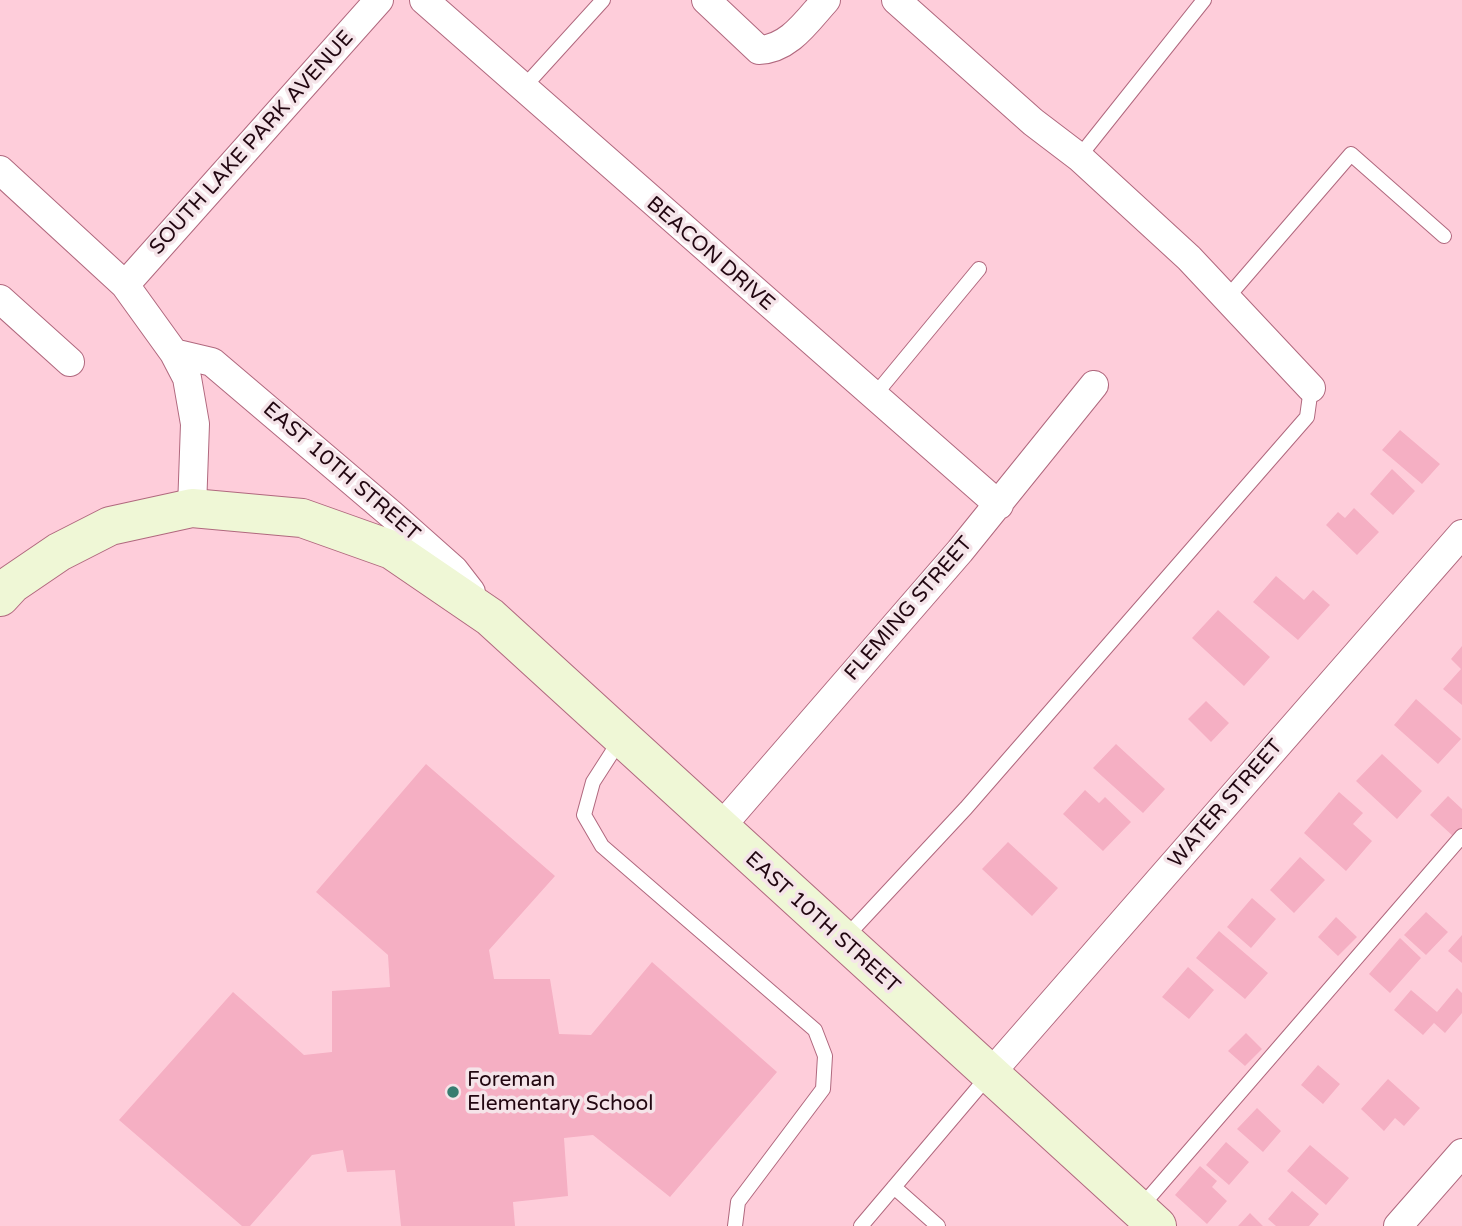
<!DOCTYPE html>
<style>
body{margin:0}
canvas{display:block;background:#fecdda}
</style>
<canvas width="1462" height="1226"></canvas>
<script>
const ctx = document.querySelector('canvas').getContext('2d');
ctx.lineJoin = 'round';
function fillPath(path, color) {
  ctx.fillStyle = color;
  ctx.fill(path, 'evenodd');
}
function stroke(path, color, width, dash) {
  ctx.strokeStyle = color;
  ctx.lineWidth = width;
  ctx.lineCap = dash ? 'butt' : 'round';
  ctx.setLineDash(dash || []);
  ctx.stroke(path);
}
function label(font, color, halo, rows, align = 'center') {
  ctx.font = font + ' "Varela Round",sans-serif';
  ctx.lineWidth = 7;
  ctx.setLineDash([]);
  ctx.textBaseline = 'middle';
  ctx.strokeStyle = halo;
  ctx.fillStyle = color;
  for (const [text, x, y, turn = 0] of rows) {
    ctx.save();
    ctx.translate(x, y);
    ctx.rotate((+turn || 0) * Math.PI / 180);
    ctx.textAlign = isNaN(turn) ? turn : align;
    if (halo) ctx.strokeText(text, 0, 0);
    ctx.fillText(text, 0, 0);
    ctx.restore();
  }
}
fillPath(new Path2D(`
 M1400,430L1440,464L1422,484L1382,450Z
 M1392,469L1415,491L1393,515L1370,494Z
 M1354,508L1379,532L1357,555L1326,525L1338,512L1345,518Z
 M1276,576L1304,600L1313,590L1330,605L1298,640L1253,602Z
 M1218,610L1270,657L1244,686L1192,638Z
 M1462,646V705L1443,689L1461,669L1451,659Z
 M1416,699L1461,739L1438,764L1394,725Z
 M1206,701L1229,723L1211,742L1188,719Z
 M1116,744L1165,789L1143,813L1093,768Z
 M1382,754L1422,791L1397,819L1356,781Z
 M426,764L555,876L489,950L494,979H550L559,1034L591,1035L652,962L777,1072L670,1197L593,1135L564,1138L568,1196L513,1202L515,1226H401L395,1170L347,1172L343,1150L312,1155L250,1226H242L119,1120L233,992L304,1055L332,1052V991L390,987L388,955L316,892Z
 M1085,790L1099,803L1105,797L1131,822L1103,851L1063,814Z
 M1339,792L1363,813L1353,824L1372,841L1346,871L1304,833Z
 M1448,796L1462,809V828L1454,837L1430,815Z
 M1008,842L1058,888L1032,916L982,869Z
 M1300,857L1325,880L1294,913L1270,890Z
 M1252,898L1276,919L1251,948L1227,927Z
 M1426,912L1448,932L1426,955L1404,935Z
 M1336,917L1357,937L1338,956L1318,937Z
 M1219,931L1268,973L1245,999L1196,958Z
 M1462,935V963L1448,951Z
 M1400,938L1421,958L1390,993L1369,974Z
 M1188,967L1214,990L1189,1019L1162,997Z
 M1457,988L1462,993V1013L1445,1033L1434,1023L1423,1035L1394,1010L1411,990L1437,1012Z
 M1246,1033L1262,1049L1245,1066L1228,1051Z
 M1318,1065L1340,1084L1323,1104L1301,1085Z
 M1388,1079L1420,1108L1404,1126L1395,1118L1384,1131L1361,1109Z
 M1257,1108L1281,1131L1263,1152L1237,1129Z
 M1226,1142L1249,1162L1229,1185L1206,1165Z
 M1310,1145L1349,1178L1326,1205L1287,1171Z
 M1200,1166L1217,1181L1212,1187L1227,1201L1207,1224L1175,1195Z
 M1292,1191L1319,1214L1309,1226H1276L1268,1219Z
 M1250,1213L1263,1226H1238Z`), '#f5afc3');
const service = new Path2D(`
 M523,88L603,0
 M1079,157L1204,0
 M1226,299L1351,154L1444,236
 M874,396L979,269
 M620,740L593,782L584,815L602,846L815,1030L825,1056L823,1089L738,1202L735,1226
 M843,940L966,808L1307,417L1311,388
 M894,1187L938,1226
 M1140,1208L1462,836
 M861,1226L989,1075`);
const minor = new Path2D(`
 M424,0L999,505
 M706,0L759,50C789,49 807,21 826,0
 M896,0L1033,122L1079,157L1189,258L1311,388
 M0,170L125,285L174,353L187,378L195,424L192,508
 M125,285L379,0
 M0,299L70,362
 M174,353L212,362L392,515L454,570L471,592
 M719,829L960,551L1094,385
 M990,1074L1462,534
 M1398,1226L1462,1153`);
const secondary = new Path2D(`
 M0,597L12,584L59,552L110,526L192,508L302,518L392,550L490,617L1157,1226`);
stroke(service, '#b0687e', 16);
stroke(minor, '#b0687e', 30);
stroke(secondary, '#b0687e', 40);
stroke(service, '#fff', 14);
stroke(minor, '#fff', 28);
stroke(secondary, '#eff7d6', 38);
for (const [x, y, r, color] of [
 [453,1092,7,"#377c70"]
]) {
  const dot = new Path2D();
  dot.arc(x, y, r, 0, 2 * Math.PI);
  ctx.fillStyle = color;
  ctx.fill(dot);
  stroke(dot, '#f5e4e9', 2.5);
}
label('21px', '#220711', '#f5e4e9', [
 ["SOUTH LAKE PARK AVENUE",252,143,-48],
 ["BEACON DRIVE",710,254,41],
 ["EAST 10TH STREET",341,472,41],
 ["FLEMING STREET",909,609,-49],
 ["WATER STREET",1226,804,-49],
 ["EAST 10TH STREET",822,923,42]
]);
label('21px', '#220711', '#f5e4e9', [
 ["Foreman",467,1080],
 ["Elementary School",467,1104]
], 'left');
</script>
